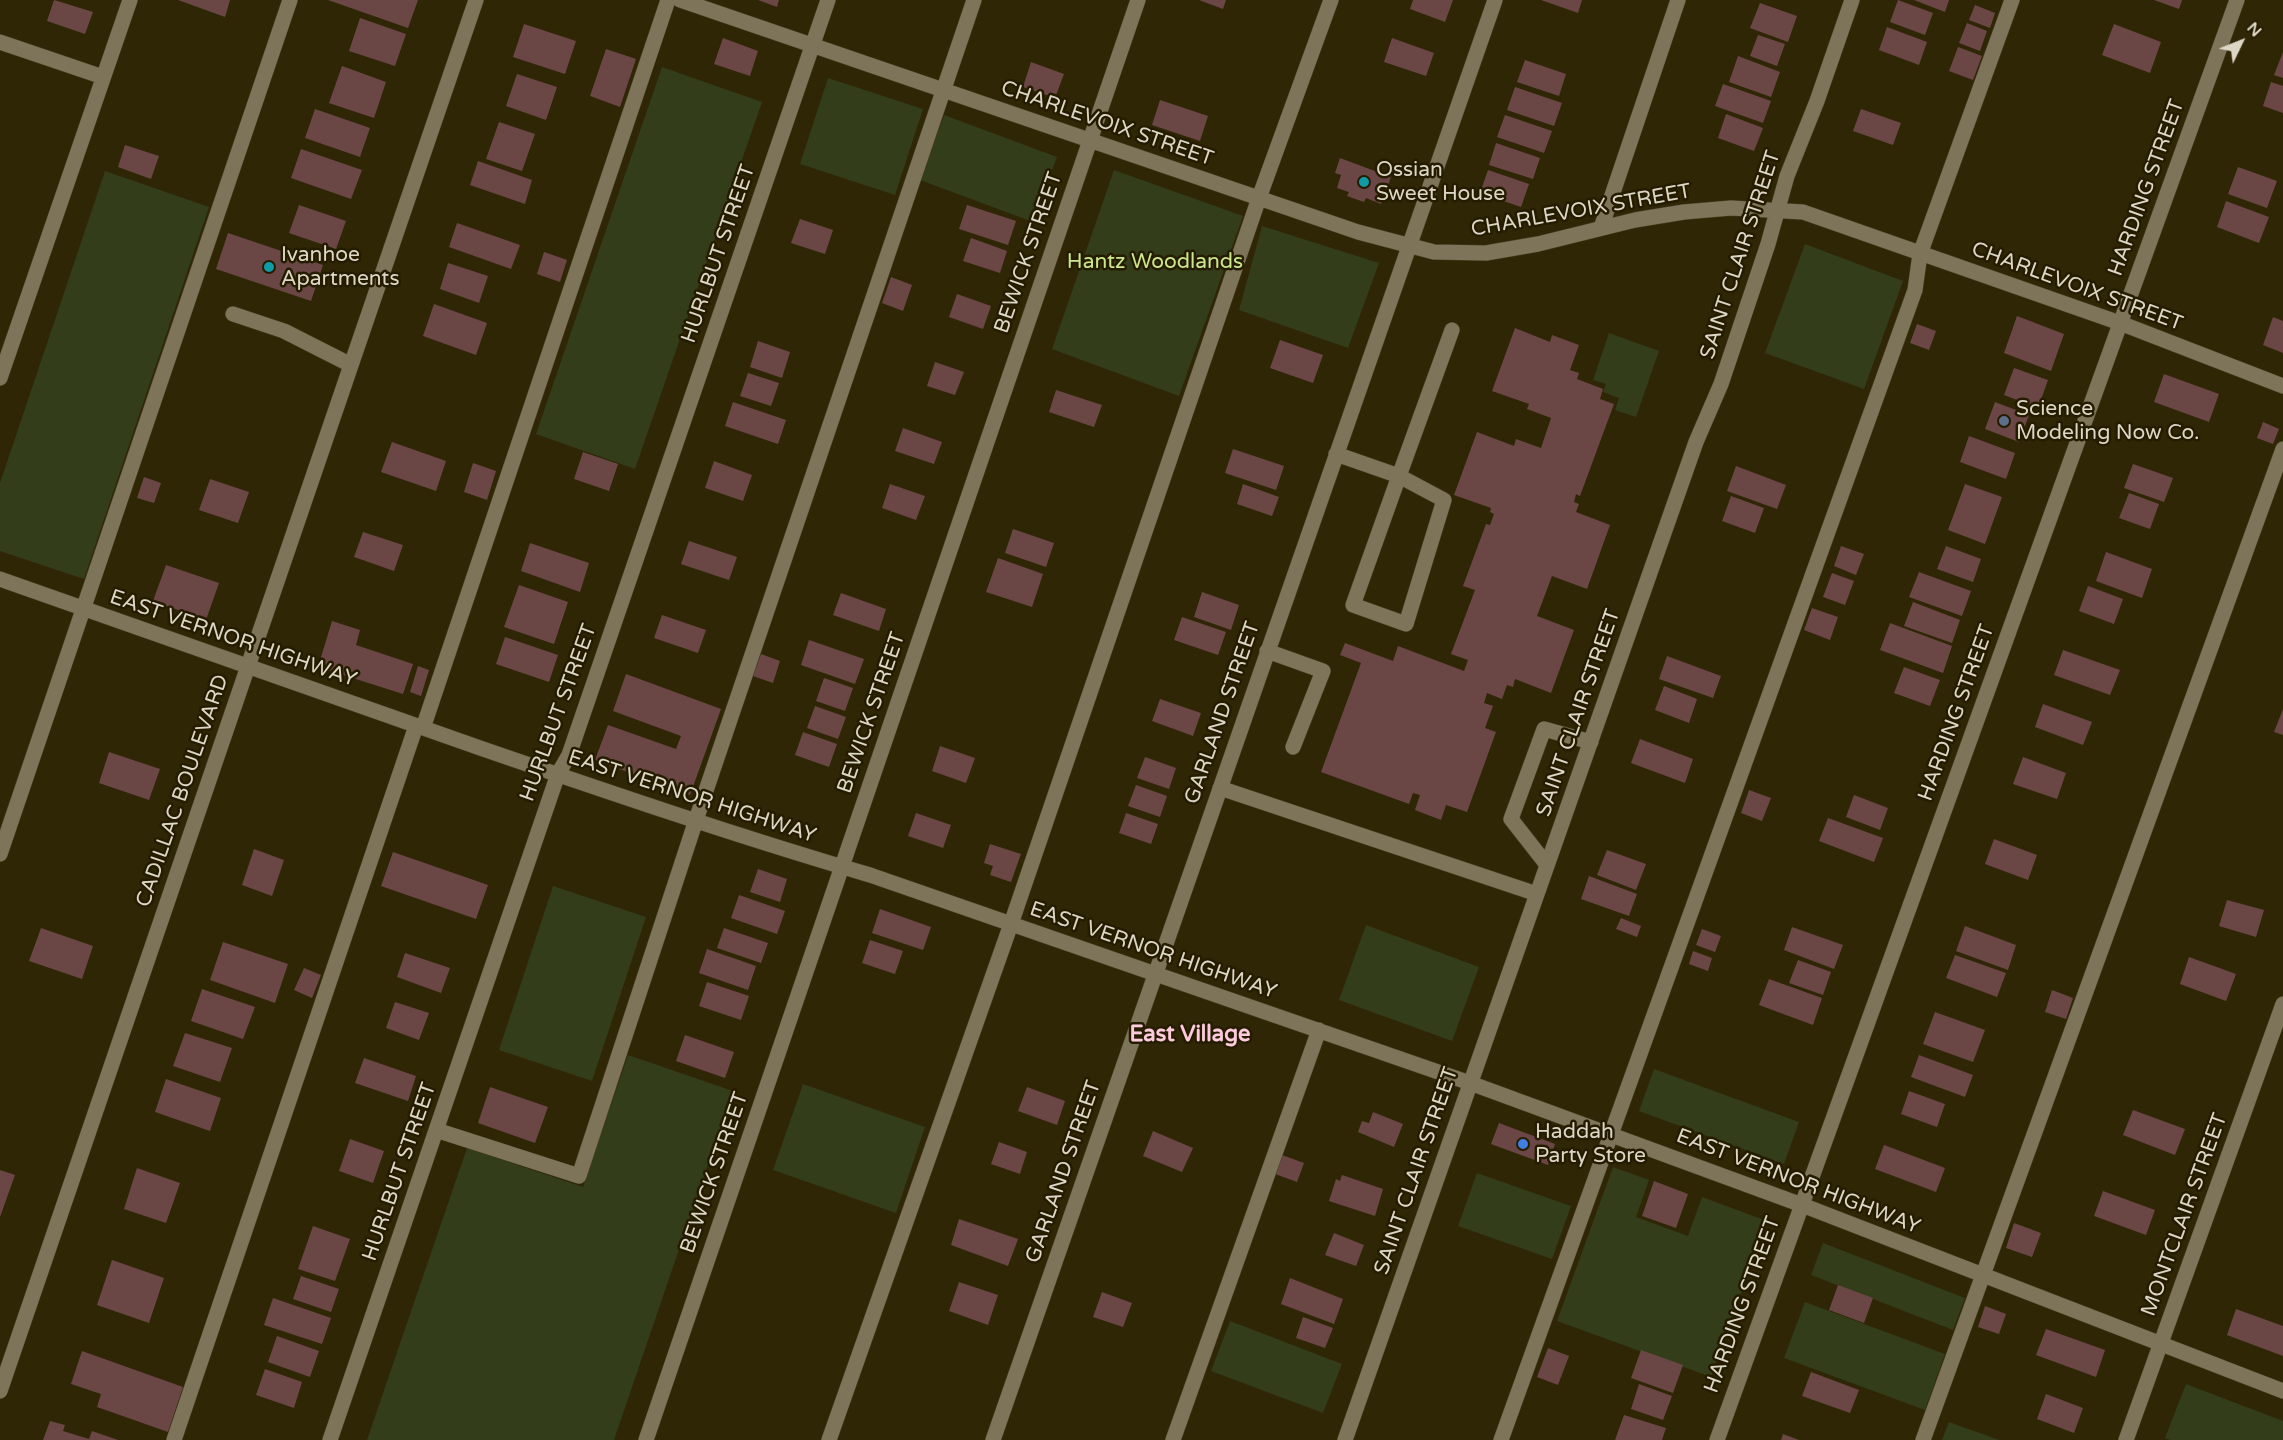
<!DOCTYPE html>
<style>
body{margin:0}
#map{position:relative;width:2283px;height:1440px;overflow:hidden;background:#2f2606;font-family:"Varela Round",sans-serif}
canvas{display:block}
.north{position:absolute;left:2211px;top:12px;width:60px;height:60px;-webkit-text-stroke:4px #251c00;paint-order:stroke;rotate:47deg;font-size:16px;font-weight:700;line-height:24px;text-align:center;color:#dcd6c5}
.north::after{content:'';display:block;margin:auto;width:21px;height:27px;background:#dcd6c5;clip-path:polygon(50% 0,100% 100%,50% 72%,0 100%)}
</style>
<div id="map">
<canvas width="2283" height="1440"></canvas>
<div class="north">N</div>
</div>
<script>
const ctx = document.querySelector('canvas').getContext('2d');
ctx.lineJoin = 'round';
function fillPath(path, color) {
  ctx.fillStyle = color;
  ctx.fill(path, 'evenodd');
}
function stroke(path, color, width, dash) {
  ctx.strokeStyle = color;
  ctx.lineWidth = width;
  ctx.lineCap = dash ? 'butt' : 'round';
  ctx.setLineDash(dash || []);
  ctx.stroke(path);
}
function label(font, color, halo, rows, align = 'center') {
  ctx.font = font + ' "Varela Round",sans-serif';
  ctx.lineWidth = 5;
  ctx.setLineDash([]);
  ctx.textBaseline = 'middle';
  ctx.strokeStyle = halo;
  ctx.fillStyle = color;
  for (const [text, x, y, turn = 0] of rows) {
    ctx.save();
    ctx.translate(x, y);
    ctx.rotate((+turn || 0) * Math.PI / 180);
    ctx.textAlign = isNaN(turn) ? turn : align;
    if (halo) ctx.strokeText(text, 0, 0);
    ctx.fillText(text, 0, 0);
    ctx.restore();
  }
}
fillPath(new Path2D(`
 M662,67L762,102L635,469L536,434Z
 M828,78L923,109L895,195L800,164Z
 M944,115L1057,157L1033,222L920,180Z
 M1114,170L1243,216L1179,396L1052,349Z
 M105,171L209,207L84,579L0,551V483Z
 M1262,226L1379,263L1348,348L1239,310Z
 M1805,244L1903,281L1864,389L1765,353Z
 M1609,333L1659,351L1636,417L1615,410L1619,398L1603,392L1606,384L1593,380Z
 M553,886L646,917L592,1081L499,1050Z
 M1366,925L1479,967L1452,1041L1339,1000Z
 M628,1055L733,1091L614,1440H367L467,1148L583,1187Z
 M1654,1069L1799,1122L1784,1164L1639,1111Z
 M803,1084L925,1127L896,1213L773,1170Z
 M1613,1167L1649,1180L1636,1217L1688,1236L1702,1197L1767,1221L1711,1377L1557,1321Z
 M1477,1173L1571,1206L1552,1259L1458,1226Z
 M1823,1243L1965,1298L1953,1330L1811,1275Z
 M1805,1302L1945,1354L1925,1410L1784,1358Z
 M1230,1321L1342,1364L1323,1413L1211,1371Z
 M2186,1384L2283,1421V1440H2170L2165,1438Z
 M1949,1422L1999,1440H1942Z`), '#333d19');
fillPath(new Path2D(`
 M54,0L93,12L85,34L47,21Z
 M178,0H230L225,17Z
 M328,0H418L408,28Z
 M758,0H779L777,7Z
 M1199,0H1226L1223,9Z
 M1413,0H1453L1445,22L1410,9Z
 M1541,0H1582L1578,13Z
 M1898,0L1933,13L1925,35L1890,22Z
 M1914,0H1949L1945,12Z
 M2154,0H2182L2179,9Z
 M1760,3L1797,16L1788,42L1750,28Z
 M1975,5L1995,13L1990,28L1969,20Z
 M360,18L406,34L395,66L349,51Z
 M1967,23L1987,31L1980,51L1959,43Z
 M524,24L576,41L565,74L513,57Z
 M2114,24L2161,42L2150,73L2102,55Z
 M1887,27L1927,42L1919,65L1879,50Z
 M1758,35L1785,44L1777,66L1750,56Z
 M723,38L758,51L750,76L714,64Z
 M1392,38L1434,53L1426,76L1384,62Z
 M1958,47L1982,56L1973,80L1949,71Z
 M606,49L636,59L620,107L590,96Z
 M2283,52V78L2274,75Z
 M1738,56L1780,72L1771,97L1729,82Z
 M1525,60L1566,74L1559,96L1517,82Z
 M1031,62L1064,74L1055,98L1023,87Z
 M342,66L386,82L374,118L329,103Z
 M517,74L557,87L546,120L506,106Z
 M2271,82L2283,86V113L2263,106Z
 M1723,84L1771,101L1763,123L1715,106Z
 M1515,87L1562,103L1554,126L1507,110Z
 M1160,100L1208,116L1200,141L1152,125Z
 M315,109L370,128L360,157L305,138Z
 M1861,109L1901,123L1893,145L1853,131Z
 M1726,114L1763,128L1754,151L1718,138Z
 M1505,115L1552,131L1544,153L1497,137Z
 M499,122L535,134L522,171L486,159Z
 M1496,143L1540,158L1533,179L1489,165Z
 M125,145L159,156L151,179L118,167Z
 M301,149L362,170L351,199L291,178Z
 M1340,158L1391,177L1381,204L1366,198L1364,202L1347,196L1349,192L1337,188L1341,175L1335,173Z
 M478,161L532,180L525,204L470,185Z
 M2238,167L2277,181L2267,208L2228,194Z
 M1488,170L1529,184L1521,207L1480,193Z
 M2226,201L2269,217L2259,243L2217,227Z
 M299,205L346,221L336,249L289,233Z
 M967,205L1016,221L1008,245L959,229Z
 M800,219L833,230L825,254L791,243Z
 M457,223L520,245L511,269L449,247Z
 M228,233L323,265L311,301L216,269Z
 M971,238L1007,251L1000,273L963,261Z
 M544,252L567,260L560,282L537,274Z
 M448,263L488,276L479,303L440,289Z
 M891,277L912,285L903,311L882,303Z
 M957,294L991,306L983,329L949,317Z
 M434,304L487,323L476,355L423,336Z
 M2017,316L2064,334L2051,371L2004,353Z
 M2273,317L2283,321V353L2263,345Z
 M1917,324L1936,331L1929,350L1910,343Z
 M1515,328L1550,342L1552,335L1579,345L1570,370L1579,373L1577,379L1603,389L1600,399L1614,404L1580,496L1576,494L1574,502L1579,504L1576,512L1610,525L1587,589L1552,576L1537,616L1574,630L1551,693L1515,679L1513,687L1507,685L1502,699L1487,693L1484,703L1493,706L1485,728L1496,732L1467,812L1446,805L1441,820L1415,810L1420,795L1413,793L1409,804L1321,772L1361,663L1340,655L1345,643L1393,661L1398,646L1464,671L1468,660L1451,654L1475,590L1463,586L1486,524L1490,525L1494,514L1490,512L1491,508L1454,495L1477,432L1514,446L1516,439L1541,448L1551,418L1527,409L1529,404L1492,391Z
 M1280,340L1323,355L1313,383L1270,368Z
 M758,341L790,352L782,378L750,367Z
 M935,362L964,372L955,395L927,386Z
 M2014,368L2048,380L2038,408L2004,395Z
 M748,373L779,383L771,406L740,396Z
 M2164,374L2219,394L2209,422L2154,402Z
 M1056,390L1102,405L1094,427L1049,412Z
 M733,402L786,420L778,444L725,426Z
 M1995,402L2029,415L2019,442L1985,429Z
 M2263,422L2279,429L2273,444L2257,438Z
 M903,428L942,442L934,464L895,451Z
 M1969,436L2015,453L2006,479L1960,462Z
 M392,442L446,461L436,491L381,472Z
 M1233,449L1284,466L1276,490L1225,473Z
 M583,452L618,464L609,491L574,479Z
 M714,461L752,475L743,501L705,488Z
 M473,463L496,471L487,500L464,492Z
 M2133,464L2173,478L2164,502L2124,488Z
 M1736,466L1786,485L1777,509L1727,491Z
 M144,477L161,483L154,503L137,498Z
 M210,479L249,492L238,523L199,510Z
 M890,484L925,496L916,520L882,508Z
 M1243,484L1279,497L1272,516L1237,504Z
 M1965,484L2002,497L1985,544L1948,530Z
 M2129,493L2159,504L2150,529L2119,518Z
 M1731,496L1764,508L1755,533L1722,521Z
 M1013,529L1054,543L1046,567L1005,553Z
 M363,532L403,545L394,571L354,557Z
 M689,541L737,557L729,580L681,564Z
 M530,543L589,563L580,592L521,571Z
 M1841,546L1864,554L1856,575L1834,566Z
 M1946,546L1981,559L1973,582L1937,569Z
 M2106,552L2152,569L2142,598L2096,581Z
 M998,558L1043,574L1032,607L986,592Z
 M166,565L219,583L206,620L153,601Z
 M1919,572L1971,591L1962,616L1909,597Z
 M1832,573L1854,581L1845,605L1823,597Z
 M519,585L568,602L554,644L504,627Z
 M2088,586L2123,599L2114,624L2079,611Z
 M1202,592L1239,605L1231,630L1194,617Z
 M841,593L886,609L879,631L833,615Z
 M1913,602L1960,620L1952,643L1904,626Z
 M1812,608L1838,617L1830,640L1804,630Z
 M662,615L706,630L698,653L654,638Z
 M1182,617L1226,632L1218,655L1174,640Z
 M332,621L360,630L356,645L413,664L403,694L318,667Z
 M1890,623L1952,646L1943,673L1880,650Z
 M505,637L558,655L549,682L496,664Z
 M809,640L864,659L855,684L801,665Z
 M2063,650L2120,670L2110,695L2054,675Z
 M761,654L780,661L773,683L753,676Z
 M1667,656L1721,676L1713,698L1659,679Z
 M418,666L429,670L421,696L410,692Z
 M1904,667L1940,680L1930,706L1894,693Z
 M626,674L721,709L690,795L595,760L608,725L676,749L681,736L613,711Z
 M824,678L853,688L845,711L816,701Z
 M1664,686L1697,699L1689,723L1655,710Z
 M1160,699L1201,713L1193,736L1152,721Z
 M2043,704L2092,722L2083,745L2035,727Z
 M815,706L846,717L838,739L807,728Z
 M2283,709V735L2274,732Z
 M803,732L837,744L829,767L795,755Z
 M1640,739L1693,759L1685,783L1631,763Z
 M940,746L975,758L966,783L932,771Z
 M109,752L160,769L149,800L99,783Z
 M1145,757L1176,768L1169,789L1137,778Z
 M2023,757L2066,773L2057,799L2013,784Z
 M1136,785L1167,796L1160,817L1128,806Z
 M1749,790L1771,798L1762,821L1741,813Z
 M1854,795L1888,808L1880,830L1846,817Z
 M916,813L951,825L943,848L908,836Z
 M1126,813L1158,824L1151,844L1119,833Z
 M1828,818L1883,838L1874,862L1819,841Z
 M1994,839L2037,855L2028,880L1985,864Z
 M990,844L1021,854L1011,882L990,875L993,866L984,863Z
 M254,849L284,860L272,896L242,885Z
 M1607,850L1646,864L1636,890L1597,875Z
 M393,852L488,885L476,919L381,886Z
 M758,869L787,879L780,902L750,892Z
 M1589,876L1637,894L1629,916L1581,899Z
 M739,895L785,911L777,934L731,918Z
 M2227,900L2264,910L2256,937L2219,926Z
 M880,909L931,927L923,950L872,933Z
 M1621,918L1641,926L1637,937L1616,929Z
 M1965,926L2016,945L2008,970L1956,951Z
 M1792,927L1843,945L1834,969L1784,950Z
 M41,928L93,946L82,979L29,961Z
 M724,928L768,943L761,963L717,948Z
 M1702,929L1721,936L1715,952L1696,945Z
 M870,940L903,951L895,974L862,963Z
 M223,942L288,964L275,1003L210,980Z
 M707,949L756,966L748,990L699,973Z
 M1693,951L1712,958L1708,971L1689,964Z
 M405,953L450,968L441,993L397,977Z
 M1955,955L2006,973L1997,997L1946,978Z
 M2189,957L2236,974L2226,1001L2180,984Z
 M1798,960L1831,972L1823,995L1789,983Z
 M304,968L321,975L312,998L294,990Z
 M1769,979L1822,998L1813,1025L1759,1005Z
 M707,982L749,996L741,1020L699,1006Z
 M202,989L255,1007L243,1039L191,1021Z
 M2052,990L2073,998L2066,1019L2045,1012Z
 M395,1002L429,1013L419,1040L386,1028Z
 M1935,1012L1985,1030L1973,1062L1923,1044Z
 M185,1033L232,1048L220,1082L173,1066Z
 M685,1035L734,1052L725,1078L676,1061Z
 M1919,1055L1973,1075L1965,1097L1911,1077Z
 M364,1058L416,1076L408,1101L355,1083Z
 M166,1079L221,1098L210,1131L155,1112Z
 M490,1087L548,1107L535,1143L478,1123Z
 M1027,1087L1065,1101L1057,1125L1018,1111Z
 M1909,1091L1945,1104L1937,1127L1901,1114Z
 M2133,1110L2185,1129L2175,1155L2123,1135Z
 M1373,1112L1403,1124L1394,1147L1358,1132L1362,1121L1369,1123Z
 M1499,1123L1555,1144L1548,1165L1491,1144Z
 M1153,1131L1193,1148L1182,1172L1143,1156Z
 M350,1139L384,1151L373,1183L339,1171Z
 M999,1142L1027,1152L1020,1174L991,1164Z
 M1884,1145L1945,1168L1936,1192L1875,1169Z
 M1282,1155L1304,1163L1297,1182L1275,1174Z
 M137,1168L180,1183L166,1223L124,1209Z
 M0,1170L15,1175L0,1217Z
 M1342,1175L1383,1189L1375,1216L1329,1201L1336,1179L1340,1181Z
 M1654,1181L1688,1194L1676,1228L1642,1216Z
 M2103,1191L2155,1210L2146,1235L2094,1216Z
 M959,1219L1018,1239L1008,1266L951,1245Z
 M2014,1223L2041,1233L2032,1257L2006,1248Z
 M313,1226L350,1239L335,1281L298,1269Z
 M1334,1233L1364,1245L1356,1266L1325,1255Z
 M112,1260L164,1278L149,1323L97,1305Z
 M301,1276L339,1289L331,1312L293,1299Z
 M1290,1278L1343,1299L1334,1324L1281,1304Z
 M959,1282L998,1295L988,1325L949,1311Z
 M1838,1285L1873,1298L1864,1323L1829,1310Z
 M1102,1292L1132,1303L1123,1327L1093,1317Z
 M273,1298L331,1318L322,1344L264,1325Z
 M1985,1306L2006,1314L1999,1334L1978,1327Z
 M2236,1309L2283,1326V1356L2227,1335Z
 M1303,1317L1333,1328L1325,1348L1296,1338Z
 M2046,1329L2105,1350L2096,1377L2036,1355Z
 M277,1336L319,1351L310,1377L268,1362Z
 M1548,1348L1569,1356L1558,1385L1537,1377Z
 M1641,1350L1683,1365L1673,1393L1631,1378Z
 M82,1351L183,1387L168,1432L97,1407L101,1394L71,1384Z
 M265,1369L302,1382L294,1408L256,1395Z
 M1811,1372L1859,1390L1850,1413L1802,1396Z
 M1639,1384L1672,1396L1663,1420L1631,1409Z
 M2046,1394L2083,1408L2074,1433L2037,1419Z
 M1624,1415L1666,1428L1662,1440H1615Z
 M50,1421L65,1425L63,1431L89,1439L92,1431L118,1440H43Z
 M1783,1434L1799,1440H1781Z`), '#6a4745');
const minor = new Path2D(`
 M680,0L1358,232L1434,252L1486,253L1538,244L1635,220L1684,212L1731,208L1803,212L2120,323L2283,386
 M0,42L103,77
 M1601,228L1678,0
 M233,314L284,331L351,365
 M0,378L130,0
 M1336,454L1399,476L1353,605L1406,624L1444,500L1399,476L1452,330
 M0,579C161,636 322,693 483,749C611,793 740,837 870,875L1470,1083L1802,1205L2283,1391
 M1267,651L1323,671L1293,747
 M423,728L668,0
 M1220,788L1537,894
 M0,854L290,0
 M1547,865L1511,819L1544,729L1591,742
 M436,1130L579,1176L696,820L974,0
 M0,1391L476,0
 M174,1440L416,726
 M330,1440L558,774L569,755L828,0
 M646,1440L1138,0
 M829,1440L1011,924L1259,198L1331,0
 M993,1440L1495,0
 M1173,1440L1319,1030
 M1345,1440L1696,442L1721,384L1768,244L1787,176L1817,101L1852,0
 M1501,1440L1915,290L1920,254L2012,0
 M1717,1440L2237,0
 M1923,1440L2283,449
 M2126,1440L2283,1004`);
stroke(minor, '#4b4225', 16);
stroke(minor, '#7d7459', 15);
for (const [x, y, r, color] of [
 [1364,182,6,"#0f9aa8"],
 [269,267,6,"#0f9aa8"],
 [2004,421,6,"#5c6f8a"],
 [1523,1144,6,"#3f7fe0"]
]) {
  const dot = new Path2D();
  dot.arc(x, y, r, 0, 2 * Math.PI);
  ctx.fillStyle = color;
  ctx.fill(dot);
  stroke(dot, '#251c00', 2);
}
label('21px', '#dcd6c5', '#251c00', [
 ["CHARLEVOIX STREET",1107,124,19],
 ["HARDING STREET",2147,188,-70],
 ["CHARLEVOIX STREET",1581,211,-10],
 ["BEWICK STREET",1029,253,-71],
 ["HURLBUT STREET",719,254,-71],
 ["SAINT CLAIR STREET",1741,255,-72],
 ["CHARLEVOIX STREET",2077,287,20],
 ["EAST VERNOR HIGHWAY",233,639,19],
 ["HURLBUT STREET",559,713,-70],
 ["BEWICK STREET",872,713,-71],
 ["GARLAND STREET",1223,713,-71],
 ["SAINT CLAIR STREET",1579,713,-71],
 ["HARDING STREET",1957,713,-70],
 ["CADILLAC BOULEVARD",183,791,-71],
 ["EAST VERNOR HIGHWAY",692,797,18],
 ["EAST VERNOR HIGHWAY",1153,951,19],
 ["SAINT CLAIR STREET",1417,1171,-71],
 ["HURLBUT STREET",400,1172,-71],
 ["GARLAND STREET",1064,1172,-71],
 ["BEWICK STREET",715,1173,-71],
 ["EAST VERNOR HIGHWAY",1798,1182,21],
 ["MONTCLAIR STREET",2185,1215,-70],
 ["HARDING STREET",1743,1305,-70]
]);
label('21px', '#dcd6c5', '#251c00', [
 ["Ossian",1376,170],
 ["Sweet House",1376,194],
 ["Ivanhoe",281,255],
 ["Apartments",281,279],
 ["Science",2016,409],
 ["Modeling Now Co.",2016,433],
 ["Haddah",1535,1132],
 ["Party Store",1535,1156]
], 'left');
label('21px', '#cbe78a', '#251c00', [
 ["Hantz Woodlands",1155,262]
]);
label('bold 22px', '#fdcbdd', '#251c00', [
 ["East Village",1190,1035]
]);
</script>
